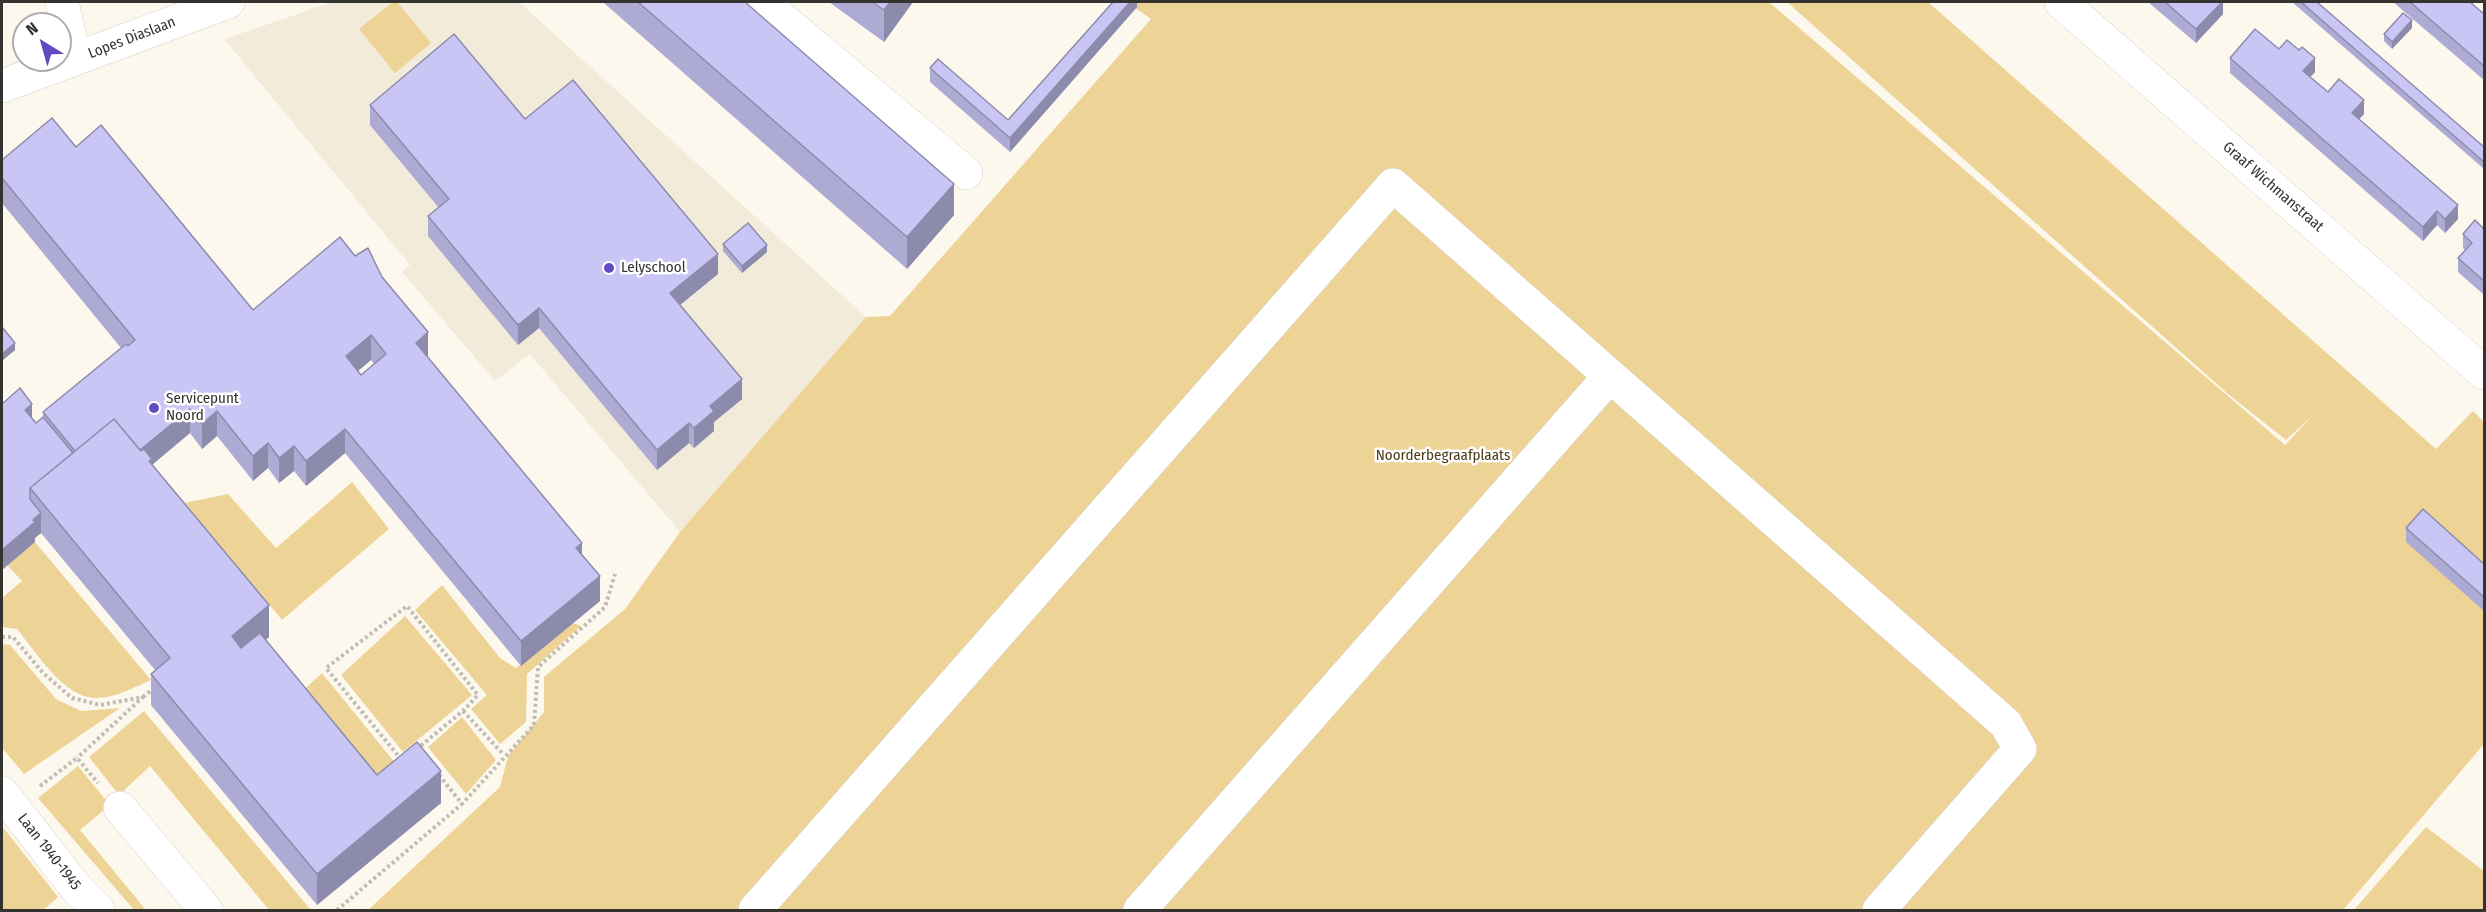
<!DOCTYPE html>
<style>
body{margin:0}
#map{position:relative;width:2486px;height:912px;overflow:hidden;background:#fdf8ee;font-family:"Fira Sans Condensed",sans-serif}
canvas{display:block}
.frame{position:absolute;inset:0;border:3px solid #35332f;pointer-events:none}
.north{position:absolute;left:12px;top:12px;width:60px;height:60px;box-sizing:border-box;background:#fff;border:2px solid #aeadac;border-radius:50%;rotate:323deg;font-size:16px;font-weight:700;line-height:24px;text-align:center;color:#35332f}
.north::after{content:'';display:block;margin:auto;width:21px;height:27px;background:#6349c2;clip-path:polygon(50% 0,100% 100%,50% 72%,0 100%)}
</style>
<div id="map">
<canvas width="2486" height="912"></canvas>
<div class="frame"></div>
<div class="north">N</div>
</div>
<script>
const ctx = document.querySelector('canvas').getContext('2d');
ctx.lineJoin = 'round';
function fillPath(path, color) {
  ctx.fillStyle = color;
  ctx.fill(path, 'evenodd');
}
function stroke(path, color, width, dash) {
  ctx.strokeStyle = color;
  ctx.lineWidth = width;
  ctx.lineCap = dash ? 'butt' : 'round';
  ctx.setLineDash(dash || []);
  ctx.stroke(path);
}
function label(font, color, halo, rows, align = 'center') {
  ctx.font = font + ' "Fira Sans Condensed",sans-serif';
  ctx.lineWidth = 5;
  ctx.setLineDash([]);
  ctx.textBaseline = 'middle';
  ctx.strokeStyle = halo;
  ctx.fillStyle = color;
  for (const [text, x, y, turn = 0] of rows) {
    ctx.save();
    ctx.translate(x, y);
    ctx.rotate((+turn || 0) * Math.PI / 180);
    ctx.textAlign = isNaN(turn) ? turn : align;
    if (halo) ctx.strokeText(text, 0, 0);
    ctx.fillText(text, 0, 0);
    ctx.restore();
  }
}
fillPath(new Path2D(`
 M333,2H519L866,317L680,532L530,354L495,381L402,272L410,265L224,39Z`), '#f3ebda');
fillPath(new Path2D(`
 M393,2H397L431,43L395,73L359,29Z
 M1127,2H1769L2285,445L2312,416L2286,440L2228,394L1787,2H1928L2436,449L2473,411L2484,422V744L2343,910H368L500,787L508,756L544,712V677L625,609L680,532L866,317L890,316L1151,19Z
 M352,482L389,529L282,620L184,503L228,494L276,548Z
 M35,542L151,680C132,688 108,702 88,697C60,691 35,651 17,629L2,627V598L22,581L7,565Z
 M442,585L500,658L516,668L573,623L581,626L527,674L526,722L500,744L471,709L487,695L415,610Z
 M405,616L472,695L403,752L341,675Z
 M2,644L10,645L56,699L81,711L120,708L24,774L2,748Z
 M322,673L400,769L380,797L297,696Z
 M144,711L311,910H269L150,766L119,795L89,757Z
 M462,717L496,760L466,794L428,747Z
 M78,766L110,805L80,830L146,910H134L38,798Z
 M2,826L58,897L43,910H2Z
 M2426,827L2484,871V910H2354Z`), '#eed396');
const minor = new Path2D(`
 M62,2L75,59
 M762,2L966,173
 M2061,2L2484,373
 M2,86L228,2
 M2,793L77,889L98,910
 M120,808L206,910
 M755,910L1393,185L2006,724L2020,749L1879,910
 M1140,910L1609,377`);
stroke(minor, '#d5d1c7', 34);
stroke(new Path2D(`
 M2,637H13L43,673L72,698L100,705L143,697L77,758
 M143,697L153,689
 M463,711L504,755
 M402,757L400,758L326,668L407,606L478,695L463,711L418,748
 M439,775L462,804L534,725L538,667L605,607L615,574
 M40,786L77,758L98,783
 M337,910L462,804`), '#c1bdb4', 4, [3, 3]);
stroke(minor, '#fff', 33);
fillPath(new Path2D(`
 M604,2H745L954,215L907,269L604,3Z
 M829,2H913L884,42Z
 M1137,2V7L1010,152L930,82V68L1008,120Z
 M2148,2H2223V14L2196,43Z
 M2292,2H2317L2484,147V169Z
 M2393,2H2470L2484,14V80Z
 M2412,28L2392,49L2384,41V34Z
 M2279,49L2315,72L2310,77L2328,92L2364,114L2359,119L2458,219L2445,233L2437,225L2423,241L2230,73V58Z
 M370,105L525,119L718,274L680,305L742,399L714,422V431L694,448L689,443L657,470L539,328L518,345L428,236V216L439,208L370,125Z
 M76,147L253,310L355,256L382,277L428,357L582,554L600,601L521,666L345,453L306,486L294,471L279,483L268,468L253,481L217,436L202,449L190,433L152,464L269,637L266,640L377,775L441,803L317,905L151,705V674L155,670L41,533L35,538V542L2,570V404L32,419L36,423L43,417V412L121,348L2,203V160ZM371,360L374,364L361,375L358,371Z
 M2484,229V295L2458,272V258L2465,250L2463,248V234Z
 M723,244L767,252L742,273L723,251Z
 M2406,528L2484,564V611L2406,542Z`), '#adaad4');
fillPath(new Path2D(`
 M890,2H913L884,42V10Z
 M1130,2H1137V7L1010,152V138Z
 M2222,2H2223V14L2196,43V29Z
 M2412,20V28L2392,49V42Z
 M2315,58V72L2303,85V71Z
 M2364,100V114L2352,127V113Z
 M954,184V215L907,269V237Z
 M2458,205V219L2445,233V219Z
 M2437,211V225L2423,241V227Z
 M767,245V252L742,273V266Z
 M718,254V274L670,313V293Z
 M539,308V328L518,345V325Z
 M428,332V357L416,368V343Z
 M371,335V360L346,381V356Z
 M15,343V350L2,361V354Z
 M742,379V399L714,422V431L694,448V428L710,406Z
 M32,404V424L25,410Z
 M190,409V433L152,465L136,452Z
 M217,411V436L202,449V424Z
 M689,423V443L657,470V450Z
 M345,429V453L306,486V461Z
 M268,443V468L253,481V456Z
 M294,446V471L279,483V458Z
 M41,513V533L35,538V542L2,570V550Z
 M582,543V567L576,548Z
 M600,576V601L521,666V641Z
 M269,605V637L232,668V636Z
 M441,771V803L317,905V874Z`), '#8d8bac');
const building = new Path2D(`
 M638,2H745L954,184L907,237Z
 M872,2H890L884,10Z
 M1113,2H1130L1010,138L930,68L938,59L1008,120Z
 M2165,2H2222L2196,29Z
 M2301,2H2317L2484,147V162Z
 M2410,2H2470L2484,14V66Z
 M2403,13L2412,20L2392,42L2384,34Z
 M2255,29L2279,49L2287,40L2299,50L2302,47L2315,58L2303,71L2328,92L2339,79L2364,100L2352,113L2458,205L2445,219L2437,211L2423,227L2230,58Z
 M454,34L525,119L573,80L718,254L670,293L742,379L710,406L714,411L694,428L689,423L657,450L539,308L518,325L428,216L449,199L370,105Z
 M52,118L76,147L101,125L253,310L340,237L355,256L368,248L382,277L428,332L416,343L582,543L576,548L600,576L521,641L345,429L306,461L294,446L279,458L268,443L253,456L217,411L202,424L190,409L140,450L114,419L75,451L43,412L126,344L128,346L135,340L2,178V160ZM371,335L386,354L361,375L346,356Z
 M2475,220L2484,229V281L2458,258L2472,243L2463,234Z
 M748,223L767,245L742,266L723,244Z
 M2,327L15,343L2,354Z
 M20,388L32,404L25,410L36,423L43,417L73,453L30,488V499L41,513L33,520L35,522L2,550V404Z
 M114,419L141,451L144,449L152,459L149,461L269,605L232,636L241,648L260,633L377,775L417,742L441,771L317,874L151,674L170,658L30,488Z
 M2423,509L2484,564V597L2406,528Z`);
fillPath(building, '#c9c6f6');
stroke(building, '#8d8bac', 1.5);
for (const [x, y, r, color] of [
 [609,268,6,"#6349c2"],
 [154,408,6,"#6349c2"]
]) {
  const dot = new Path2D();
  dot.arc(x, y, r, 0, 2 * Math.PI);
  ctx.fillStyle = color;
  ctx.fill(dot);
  stroke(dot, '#fff', 2);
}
label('15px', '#35332f', '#fff', [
 ["Lopes Diaslaan",132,38,-21],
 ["Graaf Wichmanstraat",2273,187,41],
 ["Laan 1940-1945",49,852,52]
]);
label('15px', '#35332f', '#fff', [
 ["Lelyschool",621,268],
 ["Servicepunt",166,399],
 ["Noord",166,416]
], 'left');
label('15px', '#4b3c18', '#fff', [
 ["Noorderbegraafplaats",1443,456]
]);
</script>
